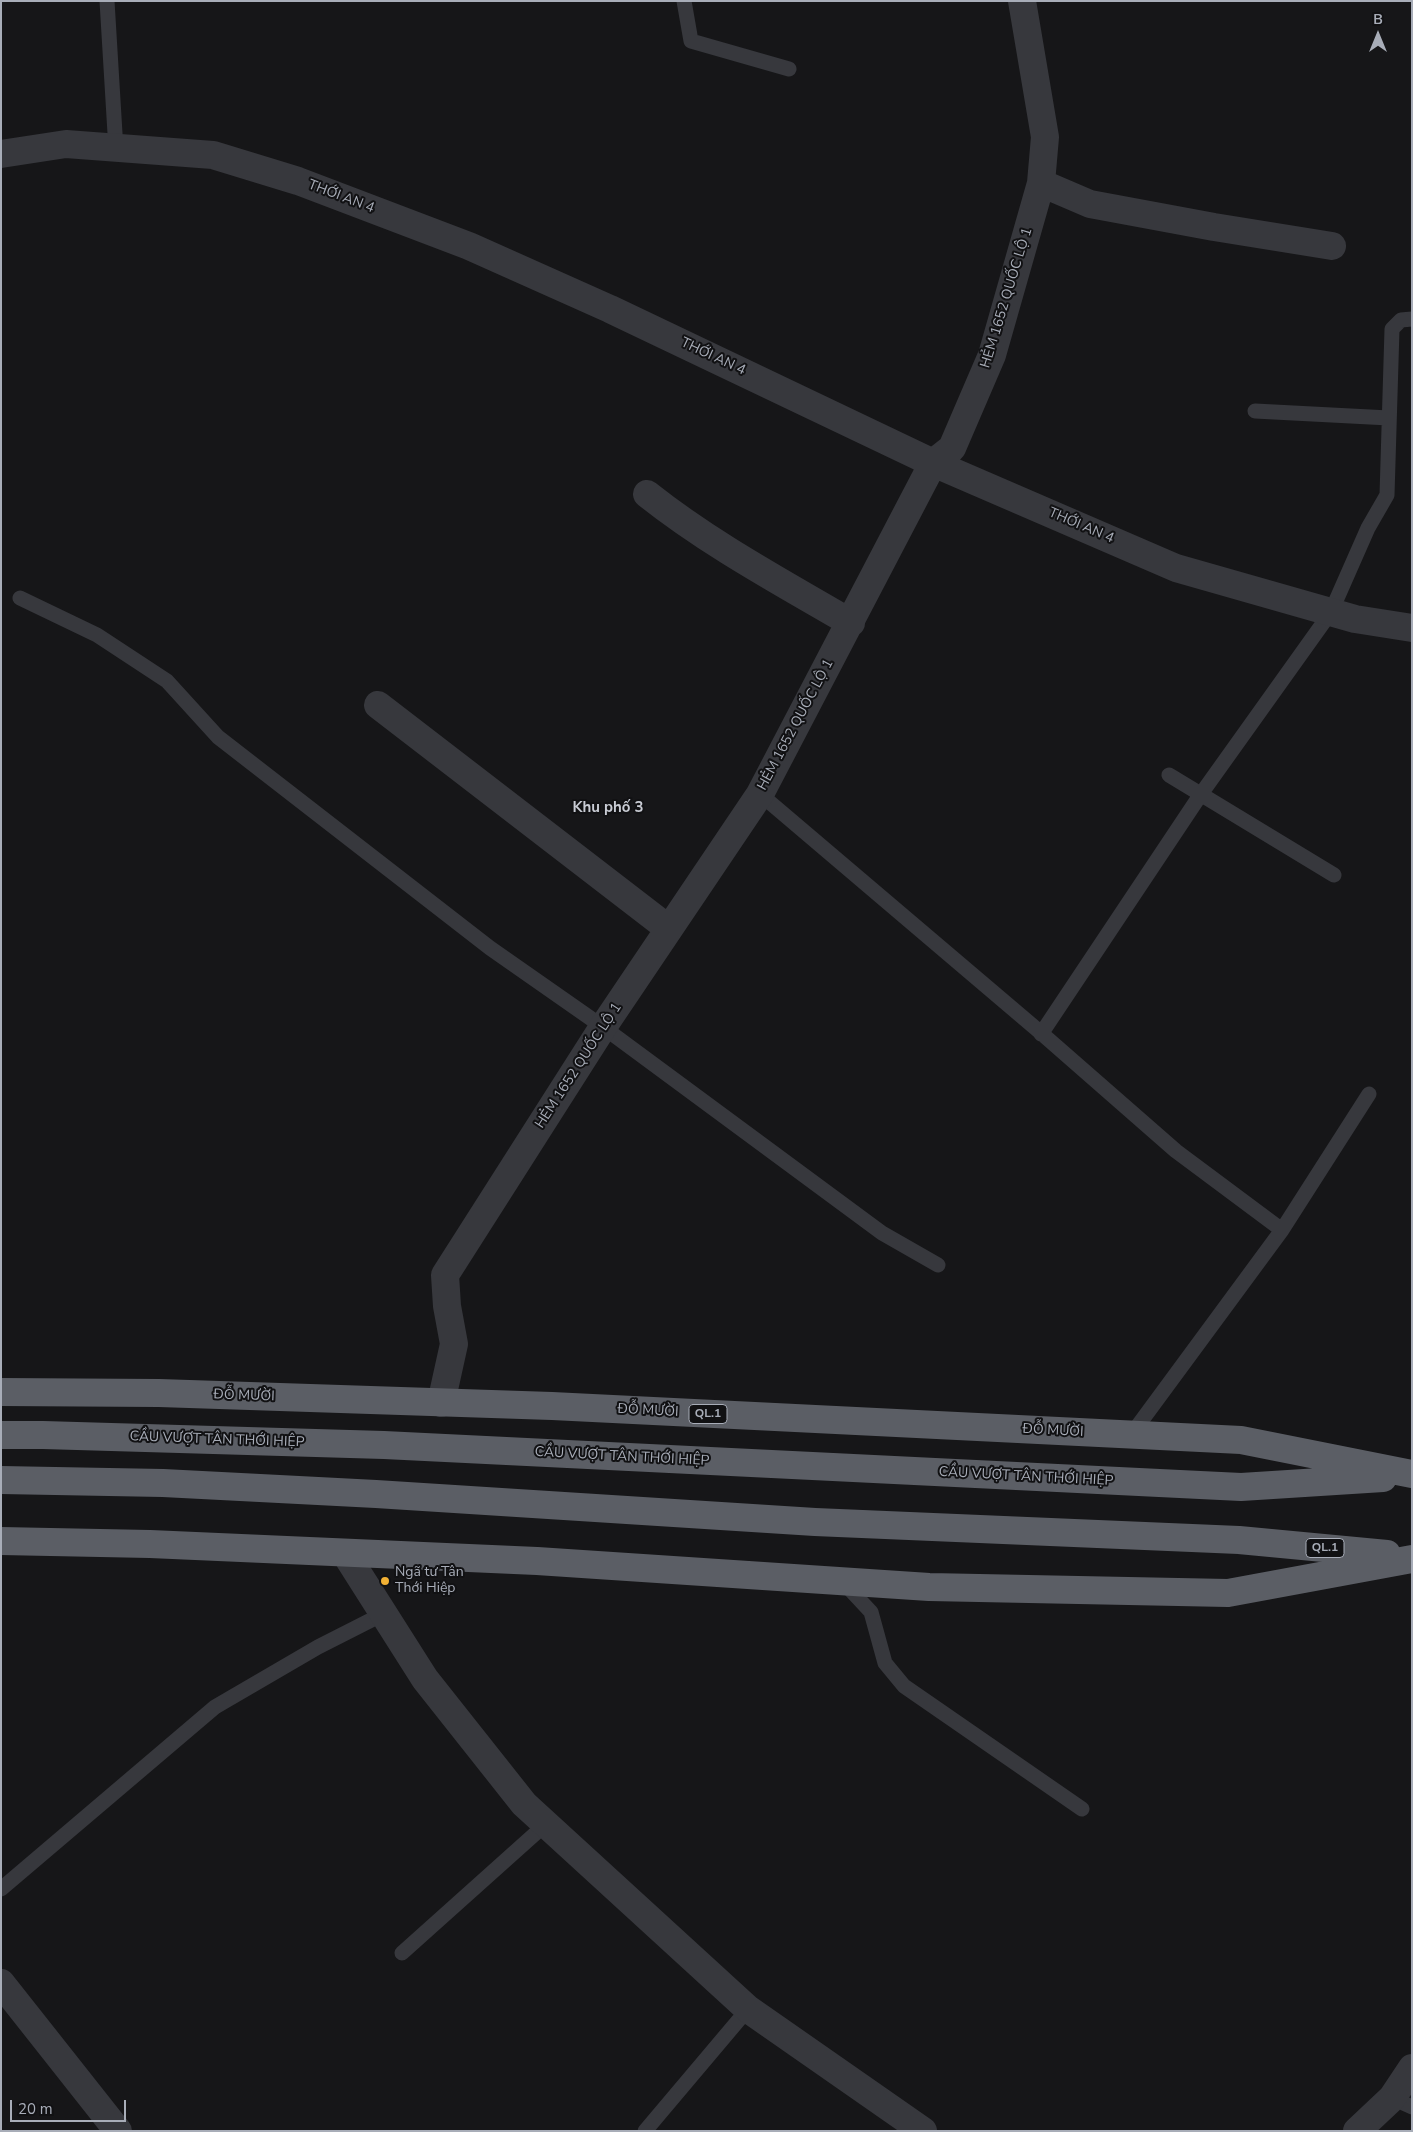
<!DOCTYPE html>
<meta charset="utf-8">
<style>
body{margin:0}
#map{position:relative;width:1413px;height:2132px;overflow:hidden;background:#161618;font-family:"Nunito Sans",sans-serif}
canvas{display:block}
.frame{position:absolute;inset:0;border:2px solid #a8adb8;pointer-events:none}
.north{position:absolute;left:1353px;top:10px;width:50px;height:50px;-webkit-text-stroke:4px #111113;paint-order:stroke;rotate:0deg;font-size:14px;font-weight:700;line-height:20px;text-align:center;color:#a8adb8}
.north::after{content:'';display:block;margin:auto;width:18px;height:22px;background:#a8adb8;clip-path:polygon(50% 0,100% 100%,50% 72%,0 100%)}
.scale{position:absolute;left:10px;top:2100px;width:116px;height:22px;box-sizing:border-box;border:2px solid #a8adb8;border-top:0;padding-left:6px;font-size:15px;line-height:18px;white-space:nowrap;color:#a8adb8;-webkit-text-stroke:4px #111113;paint-order:stroke}
</style>
<div id="map">
<canvas width="1413" height="2132"></canvas>
<div class="frame"></div>
<div class="north">B</div>
<div class="scale">20 m</div>
</div>
<script>
const ctx = document.querySelector('canvas').getContext('2d');
ctx.lineJoin = 'round';
function stroke(path, color, width, dash) {
  ctx.strokeStyle = color;
  ctx.lineWidth = width;
  ctx.lineCap = dash ? 'butt' : 'round';
  ctx.setLineDash(dash || []);
  ctx.stroke(path);
}
function label(font, color, halo, rows, align = 'center') {
  ctx.font = font + ' "Nunito Sans",sans-serif';
  ctx.lineWidth = 4;
  ctx.setLineDash([]);
  ctx.textBaseline = 'middle';
  ctx.strokeStyle = halo;
  ctx.fillStyle = color;
  for (const [text, x, y, turn = 0] of rows) {
    ctx.save();
    ctx.translate(x, y);
    ctx.rotate((+turn || 0) * Math.PI / 180);
    ctx.textAlign = isNaN(turn) ? turn : align;
    if (halo) ctx.strokeText(text, 0, 0);
    ctx.fillText(text, 0, 0);
    ctx.restore();
  }
}
stroke(new Path2D(`
 M107,1L116,150
 M684,1L691,41L789,69
 M1255,411L1389,418
 M20,598L97,635L167,681L218,737L490,948L603,1027L882,1233L938,1265
 M1169,775L1334,875
 M760,794L1040,1032L1176,1151L1282,1230
 M1041,1034L1201,794L1331,612L1368,528L1387,495L1392,329L1401,320L1412,319
 M1131,1435L1282,1230L1369,1094
 M843,1582L871,1612L885,1663L904,1686L1082,1809
 M1,1889L215,1707L318,1647L383,1614
 M402,1953L546,1824
 M1392,2098L1412,2107
 M645,2131L748,2009`), '#37383d', 15);
stroke(new Path2D(`
 M1,154L66,144L213,155L298,181L469,246L610,309L933,463L1176,568L1355,619L1412,628
 M1041,183L1090,204L1214,227L1332,246
 M647,494C710,544 781,582 851,623
 M378,705L669,929
 M441,1403L454,1344L447,1306L445,1275L603,1027L760,794L933,463L952,448L992,355L1041,183L1045,137L1022,1
 M345,1553L425,1679L524,1804L748,2009L923,2131
 M1,1983L118,2131
 M1357,2131L1392,2098L1412,2068`), '#37383d', 28);
stroke(new Path2D(`
 M1,1392L159,1393L552,1406L1241,1440L1412,1474
 M1,1435H43L384,1445L1241,1487L1383,1478
 M1,1480L163,1483L376,1494L815,1522L1239,1540L1387,1554
 M1,1541L150,1544L537,1561L929,1587L1228,1593L1412,1559`), '#5b5e65', 28);
for (const [x, y, r, color] of [
 [385,1581,5,"#f2b134"]
]) {
  const dot = new Path2D();
  dot.arc(x, y, r, 0, 2 * Math.PI);
  ctx.fillStyle = color;
  ctx.fill(dot);
  stroke(dot, '#111113', 2);
}
for (const [x, y, w] of [
 [708,1414,38],
 [1325,1548,38]
]) {
  const box = new Path2D();
  box.roundRect(x - w / 2, y - 9.5, w, 19, 4);
  ctx.fillStyle = '#111113';
  ctx.fill(box);
  stroke(box, '#a8adb8', 1);
}
label('bold 12px', '#a8adb8', null, [
 ["QL.1",708,1414],
 ["QL.1",1325,1548]
]);
label('14px', '#a8adb8', '#111113', [
 ["THỚI AN 4",341,197,21],
 ["HẺM 1652 QUỐC LỘ 1",1007,298,-73],
 ["THỚI AN 4",713,357,25],
 ["THỚI AN 4",1081,526,23],
 ["HẺM 1652 QUỐC LỘ 1",796,725,-62],
 ["HẺM 1652 QUỐC LỘ 1",579,1066,-57],
 ["ĐỖ MƯỜI",244,1396,2],
 ["ĐỖ MƯỜI",648,1411,3],
 ["ĐỖ MƯỜI",1053,1431,3],
 ["CẦU VƯỢT TÂN THỚI HIỆP",217,1440,2],
 ["CẦU VƯỢT TÂN THỚI HIỆP",622,1457,3],
 ["CẦU VƯỢT TÂN THỚI HIỆP",1026,1477,3]
]);
label('14px', '#a8adb8', '#111113', [
 ["Ngã tư Tân",395,1573],
 ["Thới Hiệp",395,1589]
], 'left');
label('bold 15px', '#c9ccd4', '#111113', [
 ["Khu phố 3",608,808]
]);
</script>
